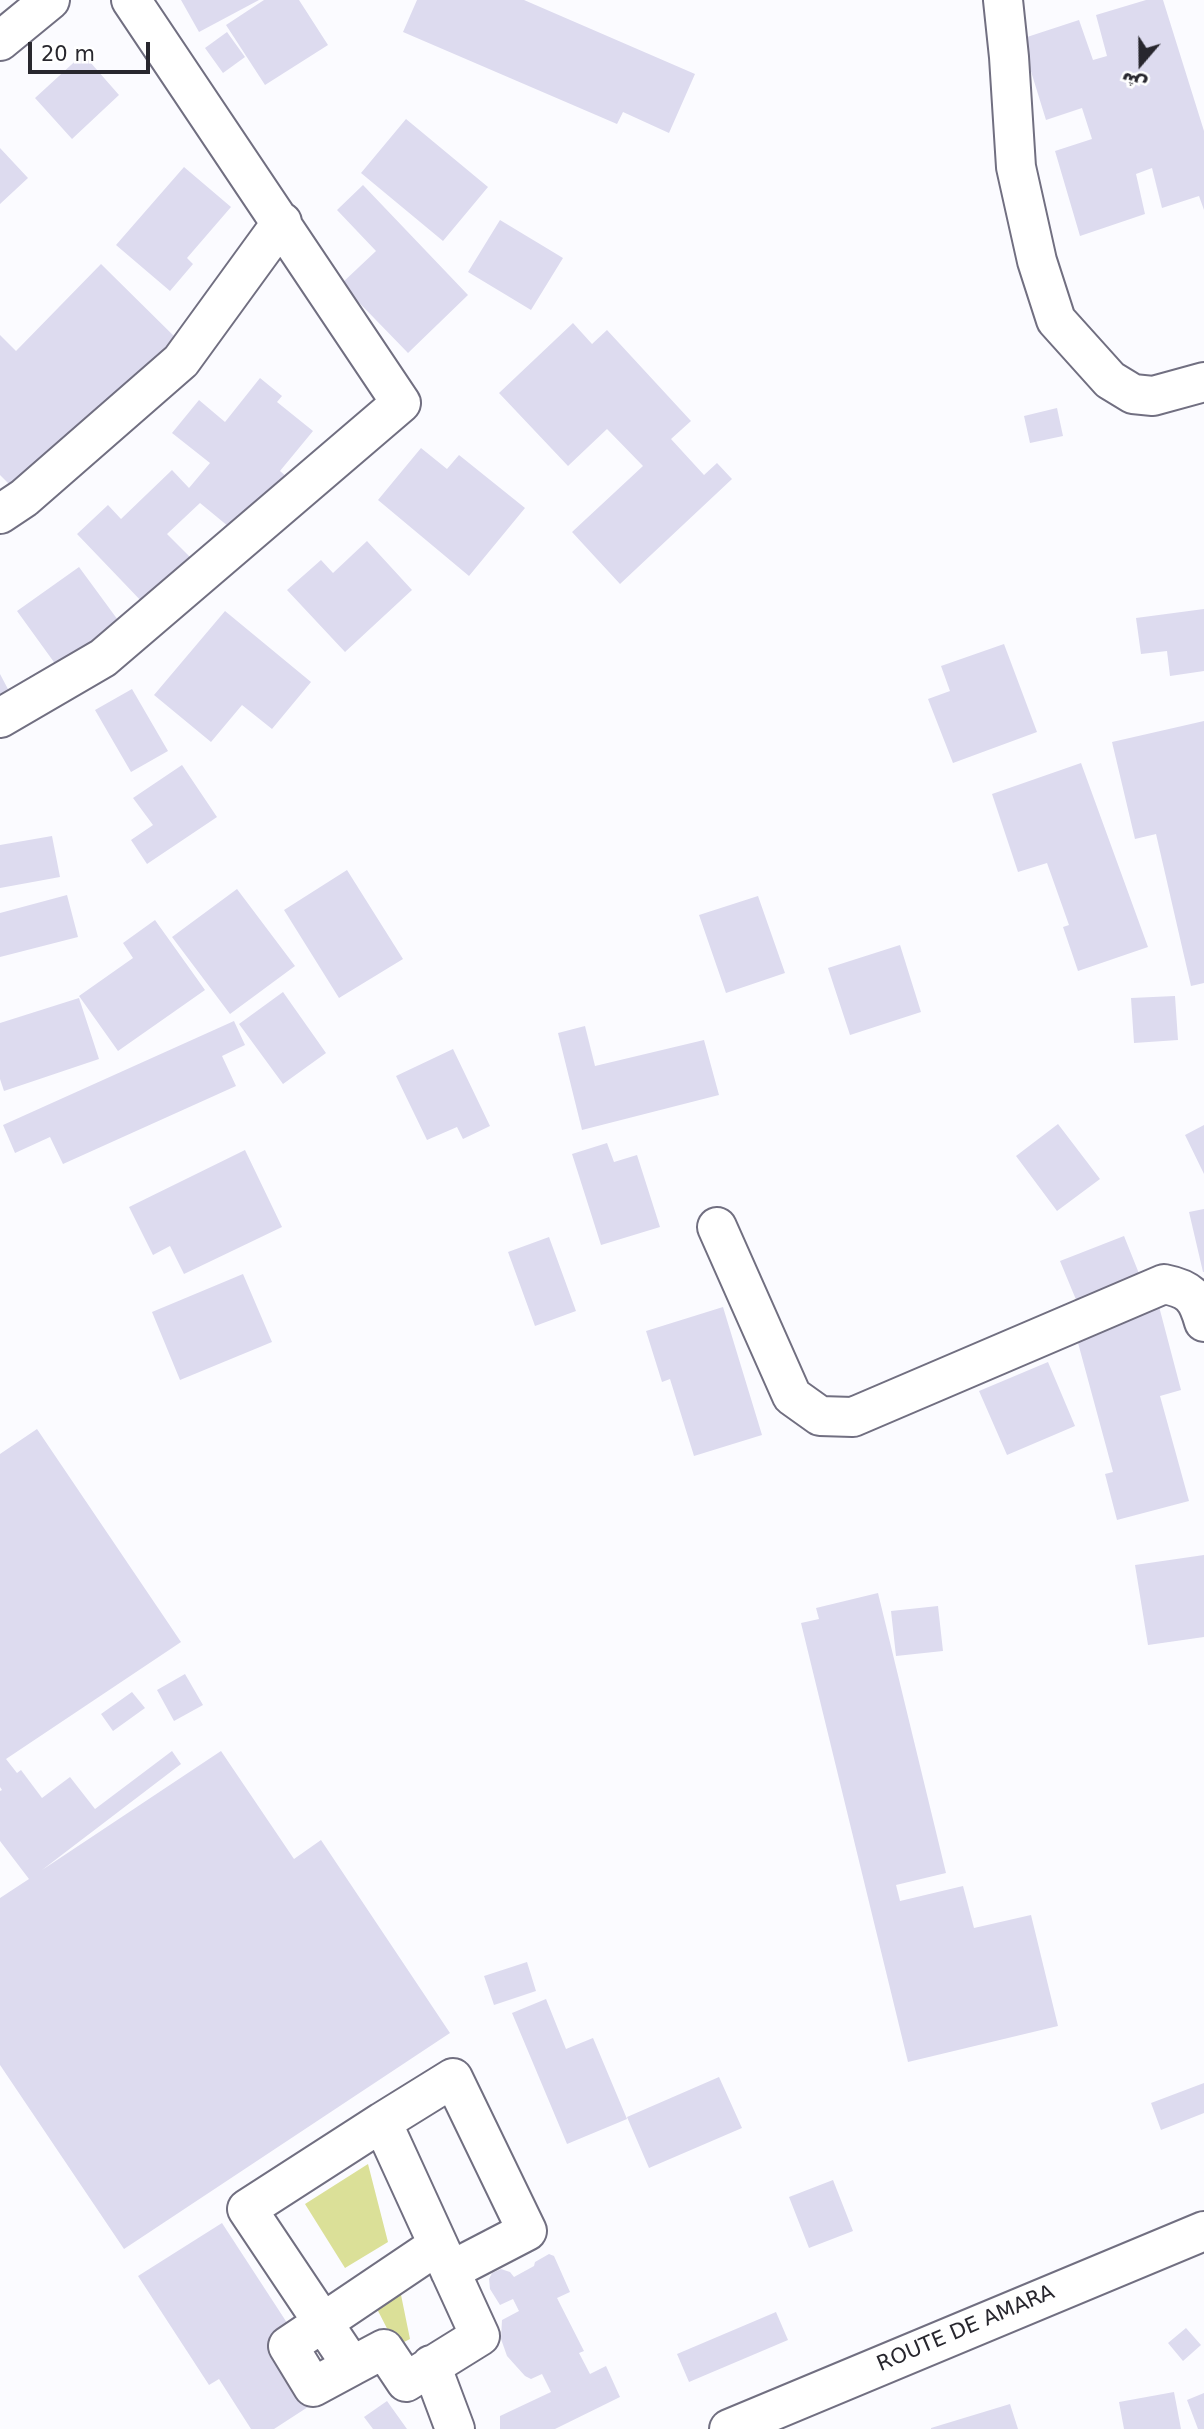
<!DOCTYPE html>
<meta charset="utf-8">
<style>
body{margin:0}
#map{position:relative;width:1204px;height:2429px;overflow:hidden;background:#fbfbff;font-family:"DejaVu Sans",Vazirmatn,sans-serif}
canvas{display:block}
.north{position:absolute;left:1106px;top:28px;width:70px;height:70px;-webkit-text-stroke:5px #fff;paint-order:stroke;rotate:200deg;font-size:19px;font-weight:700;line-height:28px;text-align:center;color:#28272e}
.north::after{content:'';display:block;margin:auto;width:24px;height:32px;background:#28272e;clip-path:polygon(50% 0,100% 100%,50% 72%,0 100%)}
.scale{position:absolute;left:28px;top:42px;width:122px;height:32px;box-sizing:border-box;border:4px solid #28272e;border-top:0;padding-left:9px;font-size:21px;line-height:24px;white-space:nowrap;color:#28272e;-webkit-text-stroke:5px #fff;paint-order:stroke}
</style>
<div id="map">
<canvas width="1204" height="2429"></canvas>
<div class="north">ش</div>
<div class="scale">20 m</div>
</div>
<script>
const ctx = document.querySelector('canvas').getContext('2d');
ctx.lineJoin = 'round';
function fillPath(path, color) {
  ctx.fillStyle = color;
  ctx.fill(path, 'evenodd');
}
function stroke(path, color, width, dash) {
  ctx.strokeStyle = color;
  ctx.lineWidth = width;
  ctx.lineCap = dash ? 'butt' : 'round';
  ctx.setLineDash(dash || []);
  ctx.stroke(path);
}
function label(font, color, halo, rows, align = 'center') {
  ctx.font = font + ' "DejaVu Sans",sans-serif';
  ctx.lineWidth = 7;
  ctx.setLineDash([]);
  ctx.textBaseline = 'middle';
  ctx.strokeStyle = halo;
  ctx.fillStyle = color;
  for (const [text, x, y, turn = 0] of rows) {
    ctx.save();
    ctx.translate(x, y);
    ctx.rotate((+turn || 0) * Math.PI / 180);
    ctx.textAlign = isNaN(turn) ? turn : align;
    if (halo) ctx.strokeText(text, 0, 0);
    ctx.fillText(text, 0, 0);
    ctx.restore();
  }
}
fillPath(new Path2D(`
 M368,2164L388,2242L345,2268L305,2204Z
 M400,2290L410,2339L396,2346L375,2305Z`), '#dbe098');
fillPath(new Path2D(`
 M181,0H259L199,32Z
 M264,0H299L328,45L265,85L226,25Z
 M417,0H524L695,74L669,133L623,112L617,124L403,32Z
 M1146,0H1163L1204,131V210L1199,196L1162,208L1152,168L1136,174L1145,214L1080,236L1055,151L1092,139L1082,108L1046,120L1021,39L1079,20L1093,60L1107,56L1096,15Z
 M227,32L245,57L223,73L205,48Z
 M83,54L119,95L72,139L35,98Z
 M406,119L488,187L443,241L361,173Z
 M0,148L28,178L0,204Z
 M184,167L231,207L187,258L193,264L170,291L116,245Z
 M363,185L468,295L408,353L341,284L376,251L337,210Z
 M500,220L563,258L531,310L468,272Z
 M101,264L182,344L20,495L0,475V335L16,351Z
 M573,323L592,344L607,330L691,421L671,439L704,475L717,463L732,479L620,584L572,532L643,466L607,429L568,466L499,393Z
 M260,378L282,396L277,402L313,431L280,471L288,478L240,536L200,503L167,534L192,559L144,604L77,534L108,505L121,519L172,470L189,488L210,463L172,433L199,400L225,422Z
 M1057,408L1063,436L1030,443L1024,416Z
 M421,448L447,469L459,455L525,508L469,576L378,500Z
 M367,541L412,590L345,652L287,590L321,560L333,573Z
 M79,567L126,631L64,676L17,611Z
 M1204,609V671L1170,676L1167,651L1141,654L1136,618Z
 M225,611L311,682L272,729L242,705L211,742L154,695Z
 M1004,644L1037,732L953,763L928,699L950,691L941,666Z
 M0,674L19,710L0,720Z
 M132,689L168,751L131,772L95,710Z
 M1204,721V983L1191,986L1156,834L1135,839L1112,742Z
 M1081,763L1148,947L1078,971L1063,927L1069,925L1047,863L1018,872L992,794Z
 M182,765L217,817L147,864L131,840L153,825L133,798Z
 M52,836L60,877L0,888V845Z
 M347,870L403,959L339,998L284,910Z
 M237,889L295,966L230,1014L172,937Z
 M67,895L78,937L0,957V913Z
 M758,896L785,973L726,993L699,915Z
 M155,920L205,990L118,1051L79,996L133,958L123,943Z
 M900,945L921,1012L850,1035L828,968Z
 M283,992L326,1053L283,1084L239,1024Z
 M1175,996L1178,1040L1134,1043L1131,998Z
 M79,998L99,1059L4,1091L0,1079V1023Z
 M234,1021L245,1045L222,1056L236,1086L63,1164L50,1137L15,1153L3,1125Z
 M585,1026L595,1066L704,1040L719,1095L582,1130L558,1033Z
 M453,1049L490,1126L463,1139L457,1127L427,1140L396,1076Z
 M1058,1124L1100,1179L1057,1211L1016,1156Z
 M1204,1125V1174L1185,1135Z
 M607,1143L614,1162L637,1155L660,1227L601,1245L572,1154Z
 M245,1150L282,1227L184,1274L170,1246L153,1255L129,1207Z
 M1204,1209V1272H1203L1189,1212Z
 M1124,1236L1140,1276L1077,1302L1060,1261Z
 M549,1237L576,1311L535,1326L508,1252Z
 M243,1274L272,1342L180,1380L152,1312Z
 M1156,1295L1181,1390L1160,1396L1189,1501L1117,1520L1105,1474L1113,1472L1071,1317Z
 M723,1307L762,1435L694,1456L670,1379L662,1382L646,1331Z
 M1048,1362L1075,1426L1007,1455L979,1391Z
 M37,1429L181,1642L6,1759L17,1773L21,1770L42,1798L70,1777L95,1809L172,1751L181,1764L42,1870L221,1751L294,1859L321,1840L450,2033L124,2249L0,2065V1898L29,1879L0,1841V1791L2,1790L0,1787V1454Z
 M1204,1555V1637L1148,1645L1135,1565Z
 M878,1593L946,1873L896,1885L900,1901L963,1886L974,1928L1031,1915L1058,2026L908,2062L801,1623L819,1619L816,1608Z
 M938,1606L943,1651L896,1656L891,1611Z
 M185,1674L203,1705L174,1721L157,1690Z
 M132,1692L145,1708L113,1731L101,1714Z
 M527,1962L536,1991L494,2005L484,1976Z
 M546,1999L566,2049L593,2038L627,2119L567,2144L512,2013Z
 M719,2077L742,2128L649,2168L627,2117Z
 M1204,2083V2113L1161,2130L1151,2103Z
 M833,2180L853,2231L809,2248L789,2197Z
 M222,2223L293,2332L311,2405L274,2429H251L219,2379L209,2385L138,2276Z
 M549,2254L554,2256L570,2292L557,2298L584,2351L579,2353L590,2374L606,2366L620,2397L555,2429H500V2416L551,2392L542,2374L531,2379L525,2376L507,2356L501,2339L502,2320L519,2311L513,2299L500,2305L490,2289L489,2279L492,2273L501,2269L510,2272L514,2277L534,2266L535,2262Z
 M776,2312L788,2340L689,2382L677,2354Z
 M1186,2328L1201,2345L1183,2361L1168,2343Z
 M1174,2392L1181,2429H1124L1119,2402Z
 M1204,2393V2429H1198L1187,2400Z
 M387,2401L407,2429H373L364,2417Z
 M1010,2404L1018,2429H931V2428Z`), '#dddbef');
const street = new Path2D(`
 M1003,0L1009,57L1016,167L1037,261L1056,320L1110,380L1133,394L1153,396L1204,382
 M0,41L50,0
 M0,514L24,498L181,361L282,222
 M0,718L103,658L401,403L131,0
 M717,1227L792,1396L820,1416L853,1417L1164,1284C1190,1289 1197,1297 1204,1322
 M382,2122L480,2336L406,2382L384,2349L352,2366L247,2209Z
 M382,2122L453,2078L527,2231L450,2271
 M431,2365L455,2429
 M352,2366L313,2387L288,2346L438,2245`);
const secondary = new Path2D(`
 M729,2429L1204,2231`);
stroke(street, '#716f81', 42);
stroke(secondary, '#716f81', 42);
stroke(street, '#fff', 38);
stroke(secondary, '#fff', 38);
label('21px', '#28272e', '#fff', [
 ["ROUTE DE AMARA",966,2329,-23]
]);
</script>
